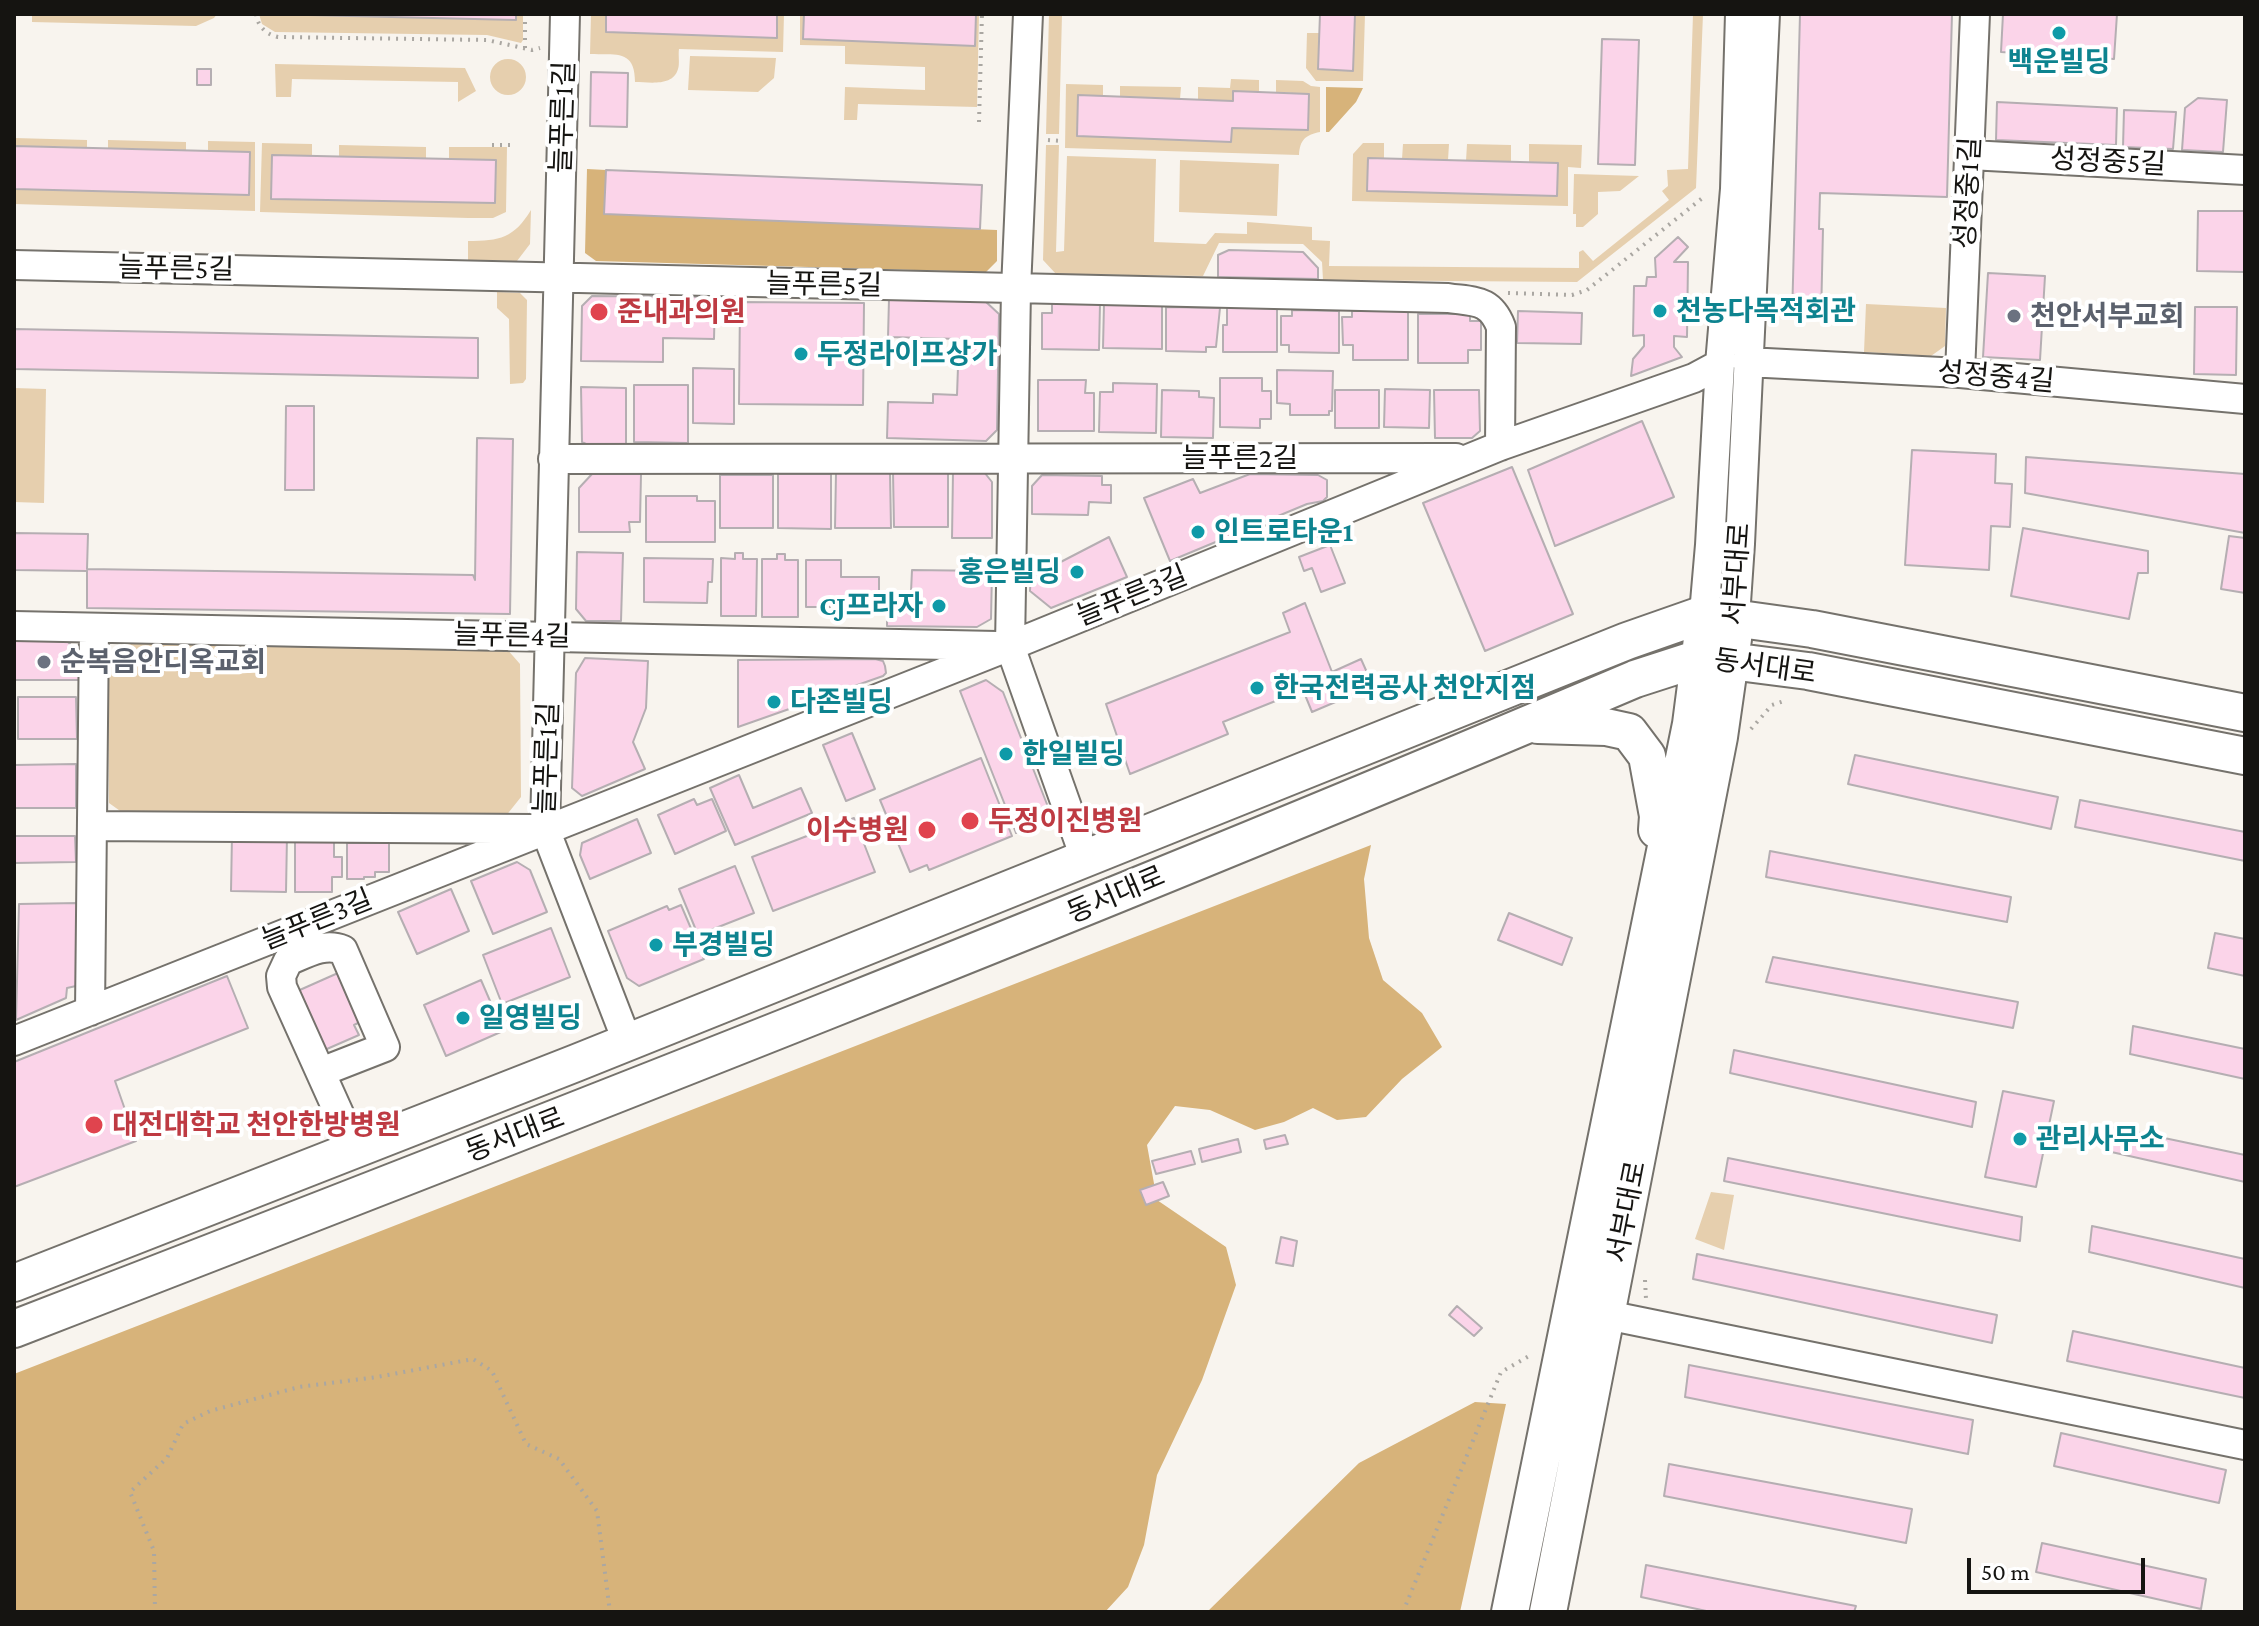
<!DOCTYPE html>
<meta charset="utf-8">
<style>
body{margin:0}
#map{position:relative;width:2259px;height:1626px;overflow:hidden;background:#f8f4ee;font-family:"Crimson Pro",serif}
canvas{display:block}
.frame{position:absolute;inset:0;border:16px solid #151411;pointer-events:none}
.scale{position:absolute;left:1967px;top:1558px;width:178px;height:36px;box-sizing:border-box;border:4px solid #151411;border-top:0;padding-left:10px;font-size:24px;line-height:28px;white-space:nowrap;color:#151411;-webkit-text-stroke:6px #fff;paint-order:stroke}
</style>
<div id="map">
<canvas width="2259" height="1626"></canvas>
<div class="frame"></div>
<div class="scale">50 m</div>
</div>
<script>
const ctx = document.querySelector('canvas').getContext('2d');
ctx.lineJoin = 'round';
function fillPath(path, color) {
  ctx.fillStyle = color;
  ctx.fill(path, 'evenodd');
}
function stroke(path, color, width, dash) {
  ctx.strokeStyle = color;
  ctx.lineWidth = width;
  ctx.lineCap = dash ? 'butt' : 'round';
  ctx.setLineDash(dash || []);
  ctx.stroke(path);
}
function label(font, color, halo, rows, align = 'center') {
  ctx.font = font + ' "Crimson Pro","Noto Sans KR",serif';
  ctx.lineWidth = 8;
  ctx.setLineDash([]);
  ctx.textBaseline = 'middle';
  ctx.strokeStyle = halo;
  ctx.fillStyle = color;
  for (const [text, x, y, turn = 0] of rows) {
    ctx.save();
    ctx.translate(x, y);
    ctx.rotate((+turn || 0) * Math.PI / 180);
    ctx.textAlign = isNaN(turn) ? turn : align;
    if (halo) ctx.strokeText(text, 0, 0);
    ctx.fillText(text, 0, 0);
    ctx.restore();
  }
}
fillPath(new Path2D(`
 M14,14H217L214,18L196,26L32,22V16H14Z
 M259,14L516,20V14H523V40L521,43L487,35L275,32L262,24Z
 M591,14H606V32L777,37V14H784L783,52L679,49C678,55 680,64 678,69C673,87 649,82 635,82C635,49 616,55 590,54Z
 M800,14H804V39L974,46L976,14H979L977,107L858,104L857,120H844L845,87L925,90V67L845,64V46L800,45Z
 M1049,14H1062L1059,134H1046Z
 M1355,14H1365L1363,81H1316L1306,68L1307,33H1319L1318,69L1353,70Z
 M1693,14H1703L1696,188L1577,282L1323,280L1322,262L1303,244L1219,243L1203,276L1056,274L1043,260L1046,145H1059L1056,252L1064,251L1067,156L1156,159L1154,242L1206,244L1215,233L1247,234V222L1312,227V240L1330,241L1329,266L1579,268V252L1583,250L1593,261L1669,200L1662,191L1668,186L1667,170L1688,169Z
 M690,56L776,58L774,78L758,92L688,90Z
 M490 77a18 18 0 1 1 36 0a18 18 0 1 1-36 0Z
 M275,64L465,68L476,91L458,102V82L292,79L291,97H276Z
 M1231,79L1259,80V92L1233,91V101L1198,100V87L1230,88Z
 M1276,80L1303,81L1311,86L1320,87V132C1305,135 1300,140 1299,155L1065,148L1066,84L1103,85V96H1078L1077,136L1231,142L1232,128L1308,130L1309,94L1276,92Z
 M1120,86L1181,87L1180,99L1120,97Z
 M14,138L87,140V147L14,146Z
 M108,140L186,142V150L108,148Z
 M208,141L255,142V211L14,204V189L248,195L250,152L208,151Z
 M262,143L312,144V156H272L271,199L495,203L496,160L449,159V147H507L506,212L493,218H468L260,212Z
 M1363,143H1384V158H1368L1367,191L1558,163L1529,162V144L1582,145L1581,168L1568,167V206L1352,201L1353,154Z
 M1403,144H1449L1448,160L1402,159Z
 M1467,144L1511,145V162L1466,161Z
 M339,145L426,147V158L339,157Z
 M1180,160L1279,164L1277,216L1179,212Z
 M1574,174L1639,176L1620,191L1598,192V214L1583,227H1576V214H1573Z
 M531,210L530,244L517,261L468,260V241C500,241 514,238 531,210Z
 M497,292L520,293L527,300L526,379L523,383L510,384L509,319L497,308Z
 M1866,304L1946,308L1945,346L1931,356L1864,352Z
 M14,388L46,389L44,503L14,502Z
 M122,643L506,648L520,664L521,797L505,817L123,813L109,803L108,664Z
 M1711,1192L1734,1195L1724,1250L1695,1239Z`), '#e6cfae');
fillPath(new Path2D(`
 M1326,87L1363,88L1356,102L1329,132H1326Z
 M587,169L606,170L605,214L997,230V261L986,272L596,261L585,253Z
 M1371,845L1364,879L1369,938L1383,980L1422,1013L1442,1047L1402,1079L1366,1117L1337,1120L1313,1108L1284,1122L1255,1130L1210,1110L1175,1106L1147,1145L1157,1200L1226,1247L1236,1285L1202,1380L1157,1475L1144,1545L1128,1587L1105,1612H14V1374Z
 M1475,1402L1506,1404L1460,1612H1207L1359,1463Z`), '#d7b37a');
const building = new Path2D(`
 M267,14H516V20Z
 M606,14H777V38L606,32Z
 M804,14H976L975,46L803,39Z
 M1355,14L1353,71L1318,69L1320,14Z
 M1800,14H1952L1947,197L1820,193L1819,229H1823L1821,319L1792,318Z
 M2003,14H2117L2114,59L2001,52Z
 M1602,39L1639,40L1635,165L1598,164Z
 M197,69H211V85H197Z
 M591,72L628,73L627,127L590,126Z
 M1233,91L1309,94L1308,130L1232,128L1231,142L1077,136L1078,95L1233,101Z
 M2198,98L2227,100L2223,152L2182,150L2185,108Z
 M1997,102L2117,108L2116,145L1996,140Z
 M2124,110L2176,112L2173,149L2123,147Z
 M14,146L250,152L249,195L14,189Z
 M272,155L496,160L495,203L271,199Z
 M1368,158L1558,163L1557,196L1367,191Z
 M606,170L982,185L980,229L604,214Z
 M2198,211H2245V272L2197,271Z
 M1678,237L1688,247L1674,262H1688L1687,337L1674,336V347L1682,357L1631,376L1633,359L1644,346V335L1633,336L1634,286H1646L1647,277H1656L1655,258Z
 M1229,250L1303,252L1318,268V279L1218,277V255Z
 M1988,273L2045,276L2040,360L1983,357Z
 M592,296L715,297L714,339L663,338V362L581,361L582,306Z
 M889,299L986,302L999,314L997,430L986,441L887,438L888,402L933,403V394L957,395L959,339L888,337Z
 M740,302L864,303L863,405L739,404Z
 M1052,303L1100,304L1099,350L1042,349V313H1052Z
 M1104,304L1162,305V349L1103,348Z
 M1166,307L1220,308L1216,347H1206V352L1166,351Z
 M1227,307H1277V352H1223V325H1227Z
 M2195,307H2237L2236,375L2194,374Z
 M1292,310L1339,311V353L1289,352V345H1281V316H1292Z
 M1352,311H1408V360H1353V345H1343L1342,317H1352Z
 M1518,311L1582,313L1581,344L1517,343Z
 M1418,314H1470V321H1481V350H1468V363H1418Z
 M14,329L478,338V378L14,369Z
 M693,368L734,369V424L693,423Z
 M1277,370L1333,371L1332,411H1329V415H1290V404L1277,403Z
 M1220,378H1262V391H1271V419H1260V428L1220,427Z
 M1038,380H1086L1085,393H1094V431H1038Z
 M1113,383L1157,384L1156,433L1099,432L1100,392H1113Z
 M634,385H688V443L634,442Z
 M581,387L626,388V445H588L582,442Z
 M1385,389L1430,390L1429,428L1384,427Z
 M1162,390L1199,391V397L1214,398L1213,438L1161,437Z
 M1335,390H1379V428H1335Z
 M1434,390H1479L1480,431L1472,438H1435Z
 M286,406H314V490H285Z
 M1642,421L1674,497L1555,546L1528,470Z
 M477,438L513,439L510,614L87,608V571L14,570V533L88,534L87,569L473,575L475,580Z
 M1912,450L1996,454L1995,483L2012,484L2010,527L1991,526L1989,570L1905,565Z
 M2026,457L2245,474V533L2025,493Z
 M1512,467L1573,614L1485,651L1423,503Z
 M893,472H948V527H894Z
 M953,472H984L992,482V538H952Z
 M836,473H890L891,528H835Z
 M592,474H641L640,522H629L630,532H579V488Z
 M778,474H831V529L778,528Z
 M1250,474L1318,475L1327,480V497L1323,501L1307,504L1170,561L1144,498L1193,479L1200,493Z
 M720,475H773V528H720Z
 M1042,475L1102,476V485H1111V503L1089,502L1088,515L1032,514V486Z
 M646,496H697V501H715V542H646Z
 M2023,528L2148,551V573H2138L2129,619L2011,596Z
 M2229,536L2245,538V593L2221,589Z
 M1109,537L1127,577L1051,608L1030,591L1031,566L1051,567Z
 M1330,545L1345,583L1321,592L1312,568L1304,571L1299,557Z
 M577,552L623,553L621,621H586L576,609Z
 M735,553H743V559H757L756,616H721V558L735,559Z
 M777,554H785V560H798V617H762V559H777Z
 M644,558L713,559L712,582H708L707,603L644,602Z
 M806,560H841V577H879V607H806Z
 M912,570L992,571L991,619L977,627L887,626V592H911Z
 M1305,603L1332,672L1361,659L1373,686L1312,712L1303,690L1223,722L1228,734L1130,774L1106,704L1290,632L1283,613Z
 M15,641H67L81,655V680H15Z
 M585,658L648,661L646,708L633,742L645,769L582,796L572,788L576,673Z
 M875,659L883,661L885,666L886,673L883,676L738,727V660Z
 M986,680L1003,692L1052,817L1016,833L960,691Z
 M18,697H76L77,739H18Z
 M852,733L875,789L846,801L823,745Z
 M1855,755L2058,797L2051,829L1848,784Z
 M981,758L1012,836L929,870L927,865L910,872L880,800Z
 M76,764V808H14V765Z
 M739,775L753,808L801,788L812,813L735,845L710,788Z
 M694,799L697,805L712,799L726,831L675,854L658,815Z
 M2080,800L2245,832V861L2075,827Z
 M854,818L875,872L773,911L752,857Z
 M637,819L651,853L590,879L580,855L582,843Z
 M232,835L287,836L286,892L231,891Z
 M14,836H75L76,862L14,863Z
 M295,842H334V857H342V877H332V892H295Z
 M347,843H389V872H375V877H364V879H347Z
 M1770,851L2011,897L2007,922L1766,877Z
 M517,862L530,870L547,912L493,934L471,881Z
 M735,866L754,913L698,935L679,889Z
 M451,889L469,931L417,954L398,912Z
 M78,903L76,986L67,988L66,998L16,1020L19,904Z
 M681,905L704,959L639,986L627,978L608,931L667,906L669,910Z
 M1509,913L1572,938L1562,965L1498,940Z
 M551,928L570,977L502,1004L483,955Z
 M2215,933L2245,939V976L2208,968Z
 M1773,957L2018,1002L2013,1028L1766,982Z
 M338,973L360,1022L354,1025L359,1035L320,1052L293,993Z
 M227,976L248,1028L115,1081L136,1141L14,1187V1062Z
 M481,980L503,1031L446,1056L424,1005Z
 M2133,1026L2245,1049V1079L2130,1054Z
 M1734,1050L1976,1102L1972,1127L1730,1073Z
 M2003,1091L2054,1101L2036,1187L1985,1177Z
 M2112,1127L2245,1155V1182L2107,1151Z
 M1285,1135L1288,1144L1266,1149L1264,1140Z
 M1238,1139L1241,1152L1202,1162L1199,1149Z
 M1191,1151L1195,1164L1156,1174L1152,1161Z
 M1728,1158L2022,1217L2020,1241L1724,1181Z
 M1163,1182L1169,1196L1146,1205L1140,1190Z
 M2092,1226L2245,1259V1288L2089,1252Z
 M1281,1237L1297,1241L1293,1266L1276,1263Z
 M1697,1254L1997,1315L1992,1343L1693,1279Z
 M1457,1306L1482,1328L1474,1336L1449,1315Z
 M2073,1331L2245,1368V1398L2067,1361Z
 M1689,1365L1973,1420L1968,1454L1685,1397Z
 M2061,1433L2226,1470L2219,1503L2054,1466Z
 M1669,1464L1912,1509L1906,1543L1664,1496Z
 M2042,1543L2206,1579L2201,1609L2036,1572Z
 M1646,1565L1856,1606L1854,1612H1711L1641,1597Z`);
fillPath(building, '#fbd4e9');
stroke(building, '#b5aeb2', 2);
const minor = new Path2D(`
 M565,14L545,829L627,1041
 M1028,14L1016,289L1010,646L1085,858
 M1970,155L2245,170
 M14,265L1448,298C1475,302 1490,299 1501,327L1500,446
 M1747,362L1960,373L2245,399
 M1960,373L1975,14
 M553,459L1456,458
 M1704,614L1710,545L1720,364L1735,189L1740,14
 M1735,617L1740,544L1765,14
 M14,626L997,646
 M92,826L532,829
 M90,1011L94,628
 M14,1041L1010,646L1500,446L1694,378L1720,364
 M321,1072L385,1047L343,950C324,942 305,954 288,961L281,976L282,987L355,1149
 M1587,1311L2245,1445`);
const major = new Path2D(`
 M1538,725L1606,727L1629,732L1647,756L1658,816L1657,830
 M14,1283L576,1063L1627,641L1704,614L1812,629L2245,713
 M14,1329C557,1119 1099,907 1635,679L1700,658L1730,661L1808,671L2245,756
 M1510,1612L1691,724L1702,639
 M1548,1612L1719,737L1733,639`);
stroke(minor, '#75726c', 32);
stroke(major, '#75726c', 40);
stroke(new Path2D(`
 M256,14C258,27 266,34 278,37L487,40L532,50L540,48
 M525,48V14
 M979,122L982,14
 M1048,140L1062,141
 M492,145H510
 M1508,293L1572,295L1587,290L1705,196
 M1751,729L1772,705L1787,700
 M1645,1280L1646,1299
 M155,1612L154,1551L130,1492L167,1458L183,1424L210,1411L299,1387L377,1377L473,1359L492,1371L526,1444L559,1459L597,1511L610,1612
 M1403,1612L1501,1372L1529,1356`), '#aaa7a2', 4, [2, 6]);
stroke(minor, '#fff', 28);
stroke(major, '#fff', 36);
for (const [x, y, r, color] of [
 [2059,33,8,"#0f9aa8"],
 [1660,311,8,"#0f9aa8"],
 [599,312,10,"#e0444e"],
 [2014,316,8,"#6b7280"],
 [801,354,8,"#0f9aa8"],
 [1198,532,8,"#0f9aa8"],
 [1077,572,8,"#0f9aa8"],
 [939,606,8,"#0f9aa8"],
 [44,662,8,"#6b7280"],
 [1257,688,8,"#0f9aa8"],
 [774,702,8,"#0f9aa8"],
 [1006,754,8,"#0f9aa8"],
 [970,821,10,"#e0444e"],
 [927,830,10,"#e0444e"],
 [656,945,8,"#0f9aa8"],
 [463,1018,8,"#0f9aa8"],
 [94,1125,10,"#e0444e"],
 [2020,1139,8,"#0f9aa8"]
]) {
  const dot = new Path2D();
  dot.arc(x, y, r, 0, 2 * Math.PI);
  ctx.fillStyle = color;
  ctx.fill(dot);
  stroke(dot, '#fff', 3);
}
label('bold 28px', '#0d838f', '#fff', [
 ["백운빌딩",2059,62,"center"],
 ["천농다목적회관",1676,311],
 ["두정라이프상가",817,354],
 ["인트로타운1",1214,532],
 ["홍은빌딩",1061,572,"right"],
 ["CJ프라자",923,606,"right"],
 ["한국전력공사 천안지점",1273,688],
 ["다존빌딩",790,702],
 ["한일빌딩",1022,754],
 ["부경빌딩",672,945],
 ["일영빌딩",479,1018],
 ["관리사무소",2036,1139]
], 'left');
label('28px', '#151411', '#fff', [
 ["늘푸른1길",563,117,-88],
 ["성정중5길",2108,162,3],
 ["성정중1길",1968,193,-87],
 ["늘푸른5길",176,269,1],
 ["늘푸른5길",824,285,1],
 ["성정중4길",1996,377,5],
 ["늘푸른2길",1240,458],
 ["서부대로",1737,574,-86],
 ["늘푸른3길",1132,596,-22],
 ["늘푸른4길",512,636,1],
 ["동서대로",1765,667,8],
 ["늘푸른1길",547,758,-88],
 ["동서대로",1116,895,-23],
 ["늘푸른3길",317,920,-22],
 ["동서대로",515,1135,-21],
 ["서부대로",1627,1212,-79]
]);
label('bold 28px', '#be3a42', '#fff', [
 ["준내과의원",617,312],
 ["두정이진병원",988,821],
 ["이수병원",909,830,"right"],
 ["대전대학교 천안한방병원",112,1125]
], 'left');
label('bold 28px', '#5b616d', '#fff', [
 ["천안서부교회",2030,316],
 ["순복음안디옥교회",60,662]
], 'left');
</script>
